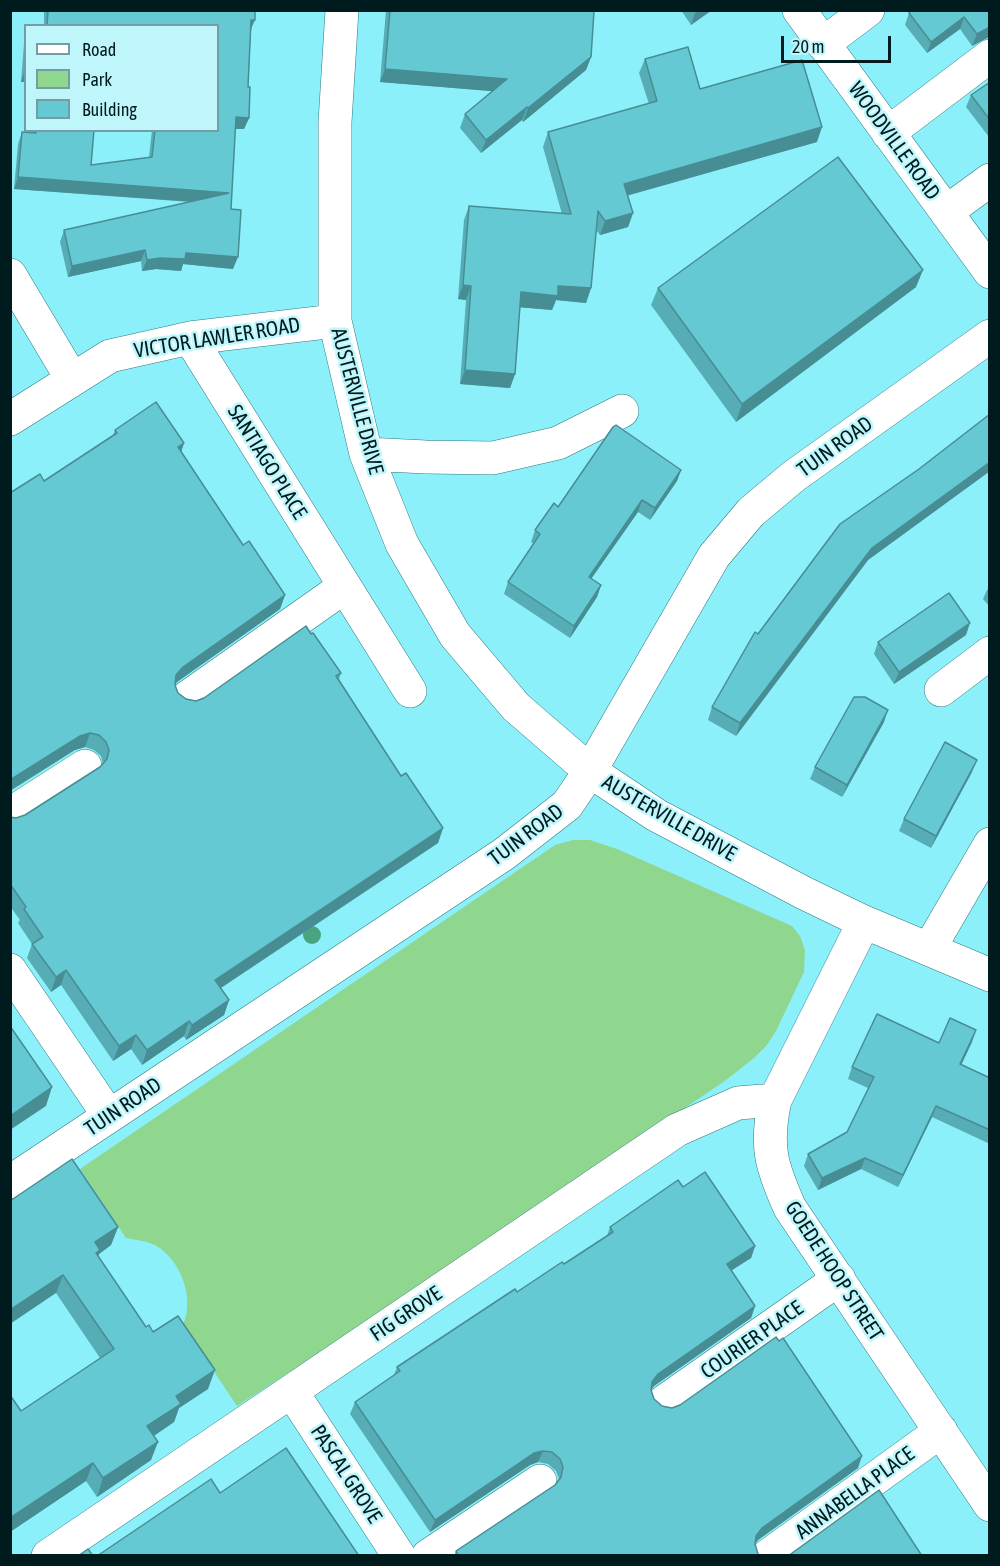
<!DOCTYPE html>
<style>
body{margin:0}
#map{position:relative;width:1000px;height:1566px;overflow:hidden;background:#8cf0fa;font-family:"Asap Condensed",sans-serif}
canvas{display:block}
.frame{position:absolute;inset:0;border:12px solid #001b1e;pointer-events:none}
.legend{position:absolute;left:24px;top:24px;width:195px;height:108px;box-sizing:border-box;background:#bef6fb;border:2px solid #729ea3;margin:0;padding:8px 10px;list-style:none;font-size:18px;color:#001b1e}
.legend li{display:flex;align-items:center;gap:12px;height:30px}
.legend b{width:30px;border:2px solid #729ea3}
.scale{position:absolute;left:781px;top:36px;width:110px;height:27px;box-sizing:border-box;border:3px solid #001b1e;border-top:0;padding-left:8px;font-size:18px;line-height:21px;white-space:nowrap;color:#001b1e;-webkit-text-stroke:4px #bef6fb;paint-order:stroke}
</style>
<div id="map">
<canvas width="1000" height="1566"></canvas>
<div class="frame"></div>
<ul class="legend">
<li><b style="height:8px;background:#fff"></b>Road</li>
<li><b style="height:16px;background:#8fd68e"></b>Park</li>
<li><b style="height:16px;background:#65c9d3"></b>Building</li>
</ul>
<div class="scale">20 m</div>
</div>
<script>
const ctx = document.querySelector('canvas').getContext('2d');
ctx.lineJoin = 'round';
function fillPath(path, color) {
  ctx.fillStyle = color;
  ctx.fill(path, 'evenodd');
}
function stroke(path, color, width, dash) {
  ctx.strokeStyle = color;
  ctx.lineWidth = width;
  ctx.lineCap = dash ? 'butt' : 'round';
  ctx.setLineDash(dash || []);
  ctx.stroke(path);
}
function label(font, color, halo, rows, align = 'center') {
  ctx.font = font + ' "Asap Condensed",sans-serif';
  ctx.lineWidth = 5;
  ctx.setLineDash([]);
  ctx.textBaseline = 'middle';
  ctx.strokeStyle = halo;
  ctx.fillStyle = color;
  for (const [text, x, y, turn = 0] of rows) {
    ctx.save();
    ctx.translate(x, y);
    ctx.rotate((+turn || 0) * Math.PI / 180);
    ctx.textAlign = isNaN(turn) ? turn : align;
    if (halo) ctx.strokeText(text, 0, 0);
    ctx.fillText(text, 0, 0);
    ctx.restore();
  }
}
fillPath(new Path2D(`
 M573,840H590L617,849L792,926L800,936L805,950L804,972L776,1031L767,1045L754,1058L726,1080L468,1256L237,1406L183,1325C195,1298 181,1260 155,1245C146,1241 136,1240 126,1238L80,1169L555,845Z`), '#8fd68e');
const minor = new Path2D(`
 M342,10L335,122V321L366,454L402,544L455,635L516,707L590,771L656,815L804,893L864,922L990,975
 M799,10L990,272
 M823,44L868,10
 M888,133L990,56
 M946,212L990,180
 M10,275L72,379
 M190,338L410,691
 M10,419L110,356L190,338L335,321
 M366,454L426,457L493,458L558,443L622,411
 M941,690L990,653
 M188,697L344,587
 M10,814L85,766
 M864,922L775,1100C765,1146 771,1166 790,1208L990,1505
 M929,949L990,844
 M10,970L109,1116
 M10,1182L504,854L567,805L590,771L714,556L751,512L794,476L990,336
 M292,1392L399,1556
 M665,1401L839,1279
 M769,1555L941,1431
 M48,1556L677,1130L738,1103L775,1100
 M428,1556L540,1481`);
stroke(minor, '#2c7a81', 34);
stroke(minor, '#fff', 33);
ctx.fillStyle = '#4ba480';
for (const [x, y] of [
 [312,935]
]) {
  ctx.beginPath();
  ctx.arc(x, y, 9, 0, 2 * Math.PI);
  ctx.fill();
}
fillPath(new Path2D(`
 M44,10H255L251,31L248,87L249,118L244,129H235L231,209L233,269L183,264L181,271L156,269L142,271L141,261L68,277L60,242L64,230L190,202L14,189L18,144L22,132L33,133V130H94L91,165L149,157L152,130H218V26H44Z
 M386,10L594,11L591,57L586,70L523,122L522,120L481,153L460,128L465,114L492,91L380,82Z
 M681,10H712L691,25Z
 M990,10L987,38L972,46L960,29L927,53L905,25L909,13Z
 M26,38V82H21L24,44Z
 M645,59L700,89L817,142L628,195L633,213L628,227L600,235L596,230L591,288L586,303L556,300L552,310L520,307L515,374L510,388L460,384L466,300L458,299L464,220L469,206L562,214L543,147L548,132L649,104L639,73Z
 M990,82V136L989,137L966,107L971,95Z
 M916,287L736,422L651,305L658,288Z
 M990,414V471L868,560L736,736L708,720L712,707L758,634L919,469Z
 M115,430L184,443L181,452L243,545L285,595L280,609L177,682L175,685L178,693L186,699L196,701L204,698L311,634L341,673L339,679L401,776L443,828L438,843L221,988L229,1000L224,1015L186,1040L184,1036L142,1065L131,1049L113,1061L61,985L51,992L27,958L32,944L18,923L20,920L10,906V817L16,818L25,815L100,767L103,764L101,756L94,750L85,747L75,750L44,481L113,435Z
 M681,470L677,481L650,520L638,512L591,579L601,585L597,597L570,638L504,594L508,582L534,544L531,542L535,530L558,507Z
 M990,588V607L983,599L987,590Z
 M966,635L894,684L874,654L878,642Z
 M884,722L842,797L810,779L815,767Z
 M972,772L931,848L899,831L904,819Z
 M972,1042L961,1065L990,1078V1144L932,1117L898,1187L861,1169L818,1190L804,1166L808,1154L847,1132L868,1088L848,1079L852,1067L939,1043Z
 M683,1187L755,1246L751,1258L731,1270L755,1306L751,1318L654,1386L651,1390L654,1399L662,1406L858,1468L758,1540L755,1544L758,1554L760,1556H454L456,1551L555,1485L559,1479L556,1471L548,1464L538,1462L530,1465L430,1532L350,1414L355,1402L394,1375L397,1367L517,1292L564,1264L607,1236L610,1227Z
 M10,1201L118,1227L111,1245L99,1254L98,1256L146,1327L153,1332L208,1389L179,1408L174,1422L154,1436L151,1460L97,1497L86,1481L10,1532V1395L21,1411L100,1358L56,1293Z`), '#57adb5');
fillPath(new Path2D(`
 M698,10H712L691,25L695,13Z
 M964,17L960,29L927,53L931,42Z
 M251,20H255L250,31Z
 M990,27V38H987L972,46L977,34Z
 M591,57L586,70L523,122L528,108Z
 M385,69L507,79L502,92L380,82Z
 M25,70L26,82H21Z
 M527,107L522,120L481,153L486,140Z
 M236,117L249,118L244,129H232Z
 M822,127L817,142L619,198L624,184Z
 M18,177L229,193L225,204L14,189Z
 M633,213L628,227L600,235L605,221Z
 M145,250L141,261L68,277L72,266Z
 M186,253L238,257L233,269L183,264L181,271L156,269L142,271L147,260Z
 M923,270L916,287L736,422L742,404Z
 M463,285L471,286L466,300L458,299Z
 M558,286L591,288L586,303L556,300L552,310L516,307L521,292Z
 M465,370L515,374L510,388L460,384Z
 M184,443L179,458L178,447Z
 M990,462V471L868,560L736,736L740,723L872,548Z
 M681,470L677,481L650,520L655,508Z
 M642,500L638,512L584,589L589,577Z
 M601,585L597,597L570,638L574,626Z
 M285,595L280,609L177,682L171,690L176,675L183,667Z
 M970,623L966,635L894,684L899,672Z
 M888,710L884,722L842,797L847,785Z
 M90,733L85,747L75,750L10,791V780L80,736Z
 M977,760L972,772L931,848L936,836Z
 M443,828L438,843L210,995L215,980Z
 M66,970L61,985L51,992L56,977Z
 M229,1000L224,1015L186,1040L192,1025Z
 M189,1021L184,1036L142,1065L147,1050Z
 M976,1030L972,1042L956,1076L960,1064Z
 M136,1035L131,1049L113,1061L119,1046Z
 M52,1087L46,1106L10,1130V1116Z
 M936,1106L932,1117L898,1187L903,1175Z
 M865,1158L861,1169L818,1190L822,1178Z
 M118,1227L111,1245L99,1254L93,1269L95,1242Z
 M755,1246L751,1258L723,1276L727,1264Z
 M63,1275L56,1293L10,1324V1310Z
 M755,1306L751,1318L654,1386L648,1394L652,1382L658,1374Z
 M215,1370L208,1389L179,1408L174,1422L140,1445L147,1426L176,1396Z
 M158,1442L151,1460L97,1497L103,1478Z
 M543,1451L538,1462L530,1465L430,1532L435,1520L534,1453Z
 M862,1456L858,1468L758,1540L752,1548L756,1536L762,1528Z
 M93,1463L86,1481L10,1532V1518Z`), '#478d94');
const building = new Path2D(`
 M48,10H255V20H251L248,87H250L249,118L236,117L231,209L241,210L238,257L186,253L185,259L160,258L147,260L145,250L72,266L64,230L229,193L18,177L22,132L36,133V130H94L91,165L152,157L155,130H218V26H47Z
 M390,10L594,11L591,57L528,108L527,107L486,140L465,114L507,79L385,69Z
 M912,10H990V27L977,34L964,17L931,42L909,13Z
 M688,47L700,89L802,60L822,127L624,184L633,213L605,221L598,211L591,288L558,286V296L521,292L515,374L465,370L471,286L463,285L469,206L571,214L548,132L657,101L645,59Z
 M990,82V120L971,95Z
 M838,157L923,270L742,404L658,288Z
 M156,402L184,443L178,447L243,545L249,541L285,595L183,667L176,675L175,685L178,693L186,699L196,701L204,698L306,626L311,634L313,633L341,673L336,676L401,776L406,773L443,828L215,980L229,1000L192,1025L189,1021L147,1050L136,1035L119,1046L66,970L56,977L32,944L43,937L24,909L26,907L10,884V817L16,818L25,815L100,767L107,759L109,750L106,742L99,735L90,733L80,736L10,780V493L40,474L44,481L117,433L115,430Z
 M990,414V462L872,548L740,723L712,707L755,632L758,634L840,524L919,469Z
 M616,425L681,470L655,508L642,500L589,577L601,585L574,626L508,582L540,534L535,530L554,503L558,507L613,427Z
 M949,593L970,623L899,672L878,642Z
 M854,697H865L888,710L847,785L815,767Z
 M945,742L977,760L936,836L904,819Z
 M877,1014L939,1043L950,1018L976,1030L960,1064L990,1078V1130L936,1106L903,1175L865,1158L822,1178L808,1154L847,1132L874,1077L852,1067Z
 M10,1026L52,1087L10,1116Z
 M72,1159L118,1227L95,1242L100,1250L96,1253L146,1327L149,1325L153,1332L178,1316L215,1370L176,1396L181,1404L147,1426L158,1442L103,1478L93,1463L10,1518V1395L21,1411L114,1349L63,1275L10,1310V1201Z
 M705,1172L755,1246L727,1264L755,1306L658,1374L652,1382L651,1390L654,1399L662,1406L672,1408L680,1405L776,1337L779,1341L783,1338L862,1456L762,1528L756,1536L755,1544L758,1554L760,1556H458L456,1551L555,1485L561,1477L563,1467L560,1459L552,1452L543,1451L534,1453L435,1520L355,1402L400,1371L397,1367L515,1289L517,1292L562,1262L564,1264L613,1232L610,1227L678,1180L683,1187Z
 M286,1448L359,1556H97L211,1479L220,1493Z
 M879,1490L922,1556H788Z
 M88,1549L93,1556H78Z`);
fillPath(building, '#65c9d3');
stroke(building, '#478d94', 1.5);
label('21px', '#001b1e', '#bef6fb', [
 ["WOODVILLE ROAD",894,141,54],
 ["VICTOR LAWLER ROAD",217,338,-9],
 ["AUSTERVILLE DRIVE",357,401,75],
 ["TUIN ROAD",835,447,-36],
 ["SANTIAGO PLACE",267,462,58],
 ["AUSTERVILLE DRIVE",669,818,30],
 ["TUIN ROAD",526,835,-37],
 ["TUIN ROAD",123,1107,-34],
 ["GOEDE HOOP STREET",834,1271,57],
 ["FIG GROVE",406,1314,-34],
 ["COURIER PLACE",752,1340,-35],
 ["PASCAL GROVE",346,1474,57],
 ["ANNABELLA PLACE",855,1493,-36]
]);
</script>
